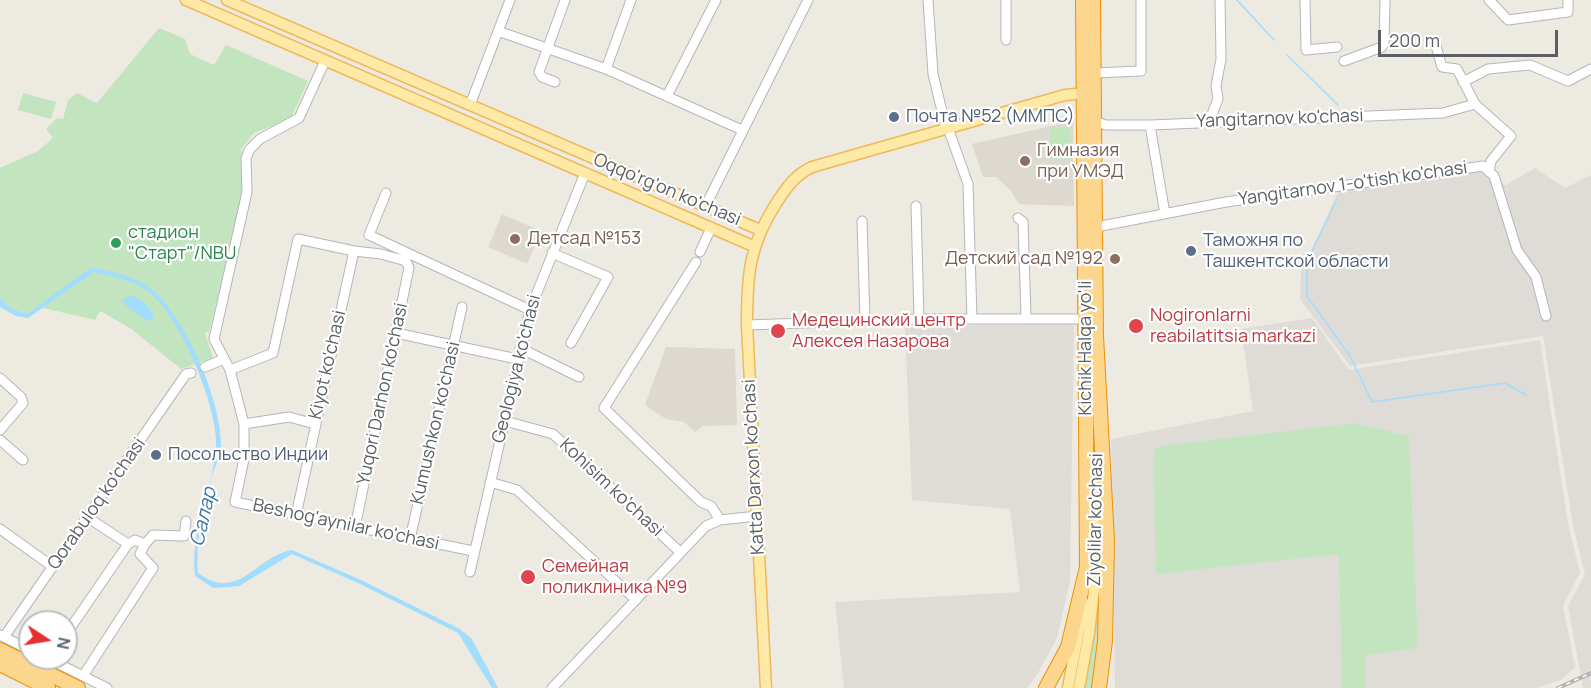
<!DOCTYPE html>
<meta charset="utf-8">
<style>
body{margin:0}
#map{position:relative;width:1591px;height:688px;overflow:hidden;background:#edeae2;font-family:Manrope,sans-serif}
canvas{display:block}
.north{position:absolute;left:18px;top:610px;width:60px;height:60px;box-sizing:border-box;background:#fff;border:2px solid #bdbfc1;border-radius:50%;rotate:102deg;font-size:16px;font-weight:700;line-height:24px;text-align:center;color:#5b5f63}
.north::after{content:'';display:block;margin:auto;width:21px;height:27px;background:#e72f30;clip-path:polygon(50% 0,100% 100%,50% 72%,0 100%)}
.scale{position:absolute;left:1378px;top:30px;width:180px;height:27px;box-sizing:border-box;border:3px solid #5b5f63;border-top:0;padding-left:8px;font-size:18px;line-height:21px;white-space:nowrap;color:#5b5f63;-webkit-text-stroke:4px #fff;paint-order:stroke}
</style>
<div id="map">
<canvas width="1591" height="688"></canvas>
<div class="north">N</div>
<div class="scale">200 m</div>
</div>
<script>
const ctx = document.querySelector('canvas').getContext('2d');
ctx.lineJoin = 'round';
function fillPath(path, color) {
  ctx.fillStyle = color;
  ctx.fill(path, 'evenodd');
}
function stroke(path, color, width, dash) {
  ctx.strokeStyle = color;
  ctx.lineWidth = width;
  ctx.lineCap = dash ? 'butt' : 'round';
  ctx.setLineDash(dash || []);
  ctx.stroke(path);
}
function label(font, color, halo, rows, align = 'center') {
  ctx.font = font + ' Manrope,sans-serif';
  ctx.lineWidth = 4.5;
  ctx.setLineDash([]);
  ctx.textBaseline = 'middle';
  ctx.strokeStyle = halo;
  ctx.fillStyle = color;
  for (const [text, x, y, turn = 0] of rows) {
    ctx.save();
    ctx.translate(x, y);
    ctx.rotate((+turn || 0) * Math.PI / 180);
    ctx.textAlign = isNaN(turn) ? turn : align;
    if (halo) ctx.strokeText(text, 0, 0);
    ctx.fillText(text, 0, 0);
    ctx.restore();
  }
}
fillPath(new Path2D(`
 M1535,168L1565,188L1591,175V688H1583L1568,606L1585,574L1573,526L1543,336L1350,366L1300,299L1301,272L1339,190L1484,171L1506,185Z
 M1312,318L1349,370L1540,340L1568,524L1580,573L1563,606L1575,667L1561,680L1536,688H1115L1111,439L1253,411L1241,329Z
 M1074,323L1070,581L1057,638L1038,673L1027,688H844L835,602L1020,592L1010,509L912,500L905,327Z`), '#dfdcd7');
fillPath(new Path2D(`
 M1073,121L1074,206L1019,204L1011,191L996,177H983L972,144Z
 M502,214L541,231L527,264L488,247Z
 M666,347L735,349L737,425L703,426L695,432L684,422L666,419L645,405Z`), '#ddd9d1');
fillPath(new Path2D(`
 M159,28L185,39L190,54L214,65L226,45L308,81L291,118L254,133L241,149L245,188L209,332L205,333L213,358L181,369L130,328L100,311L95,320L39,307L27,314L9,307L0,298V168L38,151L53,138L46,129L57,118L63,119L68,100L77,93L97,103Z
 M23,93L56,102L51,119L18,110Z
 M1050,128H1070L1071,159L1051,160Z
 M1355,423L1409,436L1418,648L1365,655L1366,688H1342L1339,554L1156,574L1153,456L1155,449L1161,446Z
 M1099,592L1097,666L1092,688H1084Z`), '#c2e5bf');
fillPath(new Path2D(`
 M96,268C117,273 142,278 158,295C189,327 220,399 221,444C221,455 214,468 211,479C204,509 195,542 198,573C239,603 256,556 292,550L361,580L460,629L472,639L498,688H492L458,633L360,584L292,554L239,586L213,588L195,576C190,532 211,494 216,450C220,411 181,318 150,293C134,280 113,277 94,272L28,318L16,316L0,307V298L9,307L27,314L89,269Z
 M132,295L146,304L154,315L152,320L147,321L125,305L122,299Z`), '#a2ddfe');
stroke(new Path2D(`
 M1237,0L1274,40
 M1287,55L1338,105
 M1337,199L1307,262V296L1350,356L1372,402L1505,383L1526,395`), '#a2ddfe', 1.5);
const minor = new Path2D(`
 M928,0L933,74L946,128
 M1305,0L1306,50L1337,47
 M1489,0L1508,20L1568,12V0
 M498,31L606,69L742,130
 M1006,40V0
 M1436,46L1442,67L1457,69L1475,104L1511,136L1491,161L1489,171
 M325,61L299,118L260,139L249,150L246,159L247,192L214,339L230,370L244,424V459L235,502L473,551
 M1344,61L1382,47L1384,43L1385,0
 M606,69L631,0
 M1095,73L1141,71V0
 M555,82L542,77L539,72L565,0
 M1463,82L1488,69L1530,65L1568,81L1591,69
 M667,96L716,0
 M470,105L510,0
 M1090,120L1106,125H1150L1443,113L1475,104
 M1209,122L1218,99L1216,86L1221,59L1220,0
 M1150,125L1165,214
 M948,128L968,184L972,319
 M386,193L369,235L530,310
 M916,206L919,319
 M705,207L808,0
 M1018,218L1023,222L1026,318
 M862,221L865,320
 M1096,227L1226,202L1483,166L1494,176L1517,250L1536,277L1546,316
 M700,252L711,228
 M552,253L608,277L571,343
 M696,262L604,408L701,502L711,506L720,520
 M747,325L919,319H1086
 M396,333L517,359
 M520,348L579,377
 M205,367L224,359
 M230,370L273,353L298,239L354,251L381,254L406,261L409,268L355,527
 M0,378L21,397L23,403L0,430
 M505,421L553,434L680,552
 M244,424L289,417L315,424
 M0,440L23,460
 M490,482L517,490L636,600
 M296,515L354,251
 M0,529L53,567
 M410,539L462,307
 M145,544L153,535L184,536L186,521
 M470,572L530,310L585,173
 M69,630L128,544
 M0,635L30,650
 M4,637L186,374L191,373
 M47,658L107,688
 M83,676L153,568L140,554L145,544L135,540L128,544L87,517
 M552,688L706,526L720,520L757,516`);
const major = new Path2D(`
 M186,0L753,246
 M227,0L760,230
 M766,688L747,325C747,275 749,245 777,202C787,187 795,175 812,167L1065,95L1089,93
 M1068,688L1084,603
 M1079,688L1089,633L1098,557L1097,477`);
const highway = new Path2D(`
 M1093,0L1096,336L1107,541L1105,641L1099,688
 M0,650L78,688
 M0,664L48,688
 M1046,688L1068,647L1087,567L1083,0`);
stroke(minor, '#b3b6ba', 11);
stroke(major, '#efb95a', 13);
stroke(highway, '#ed9103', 16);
stroke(minor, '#fff', 9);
stroke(major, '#fee9a7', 10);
stroke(highway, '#fbd68c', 14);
const rail = new Path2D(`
 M1558,688L1591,673`);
stroke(rail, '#b1b2b3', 4);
stroke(rail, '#fff', 1.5, [4.5]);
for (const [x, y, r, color] of [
 [894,117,6,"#5c6f8a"],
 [1025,161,6,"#8d6e63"],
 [515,239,6,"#8d6e63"],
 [116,243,6,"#2e9e5b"],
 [1191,251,6,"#5c6f8a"],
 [1115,259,6,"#8d6e63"],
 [1136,326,8,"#e0444e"],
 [778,331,8,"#e0444e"],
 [156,455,6,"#5c6f8a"],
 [528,577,8,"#e0444e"]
]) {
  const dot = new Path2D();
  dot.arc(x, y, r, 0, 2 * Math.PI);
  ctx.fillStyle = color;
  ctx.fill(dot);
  stroke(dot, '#fff', 2);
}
label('18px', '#4e5e75', '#fff', [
 ["Почта №52 (ММПС)",906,117],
 ["Таможня по",1203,241],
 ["Ташкентской области",1203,262],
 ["Посольство Индии",168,455]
], 'left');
label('18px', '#5b5f63', '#fff', [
 ["Yangitarnov ko'chasi",1280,119,-2],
 ["Yangitarnov 1-o'tish ko'chasi",1353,184,-8],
 ["Oqqo'rg'on ko'chasi",667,190,23],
 ["Kichik Halqa yo'li",1086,348,-90],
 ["Kiyot ko'chasi",328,365,-77],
 ["Geologiya ko'chasi",517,369,-76],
 ["Yuqori Darhon ko'chasi",383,394,-78],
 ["Kumushkon ko'chasi",436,423,-77],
 ["Katta Darxon ko'chasi",754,467,-93],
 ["Kohisim ko'chasi",611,488,43],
 ["Qorabuloq ko'chasi",97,504,-55],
 ["Ziyolilar ko'chasi",1096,520,-89],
 ["Beshog'aynilar ko'chasi",346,525,12]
]);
label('18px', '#785e54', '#fff', [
 ["Гимназия",1037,151],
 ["при УМЭД",1037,172],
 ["Детсад №153",527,239],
 ["Детский сад №192",1103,259,"right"]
], 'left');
label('18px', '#27864d', '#fff', [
 ["стадион",128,233],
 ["\"Старт\"/NBU",128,254]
], 'left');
label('18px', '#be3a42', '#fff', [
 ["Nogironlarni",1150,316],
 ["reabilatitsia markazi",1150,337],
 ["Медецинский центр",792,321],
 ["Алексея Назарова",792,342],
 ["Семейная",542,567],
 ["поликлиника №9",542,588]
], 'left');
label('italic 20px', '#3d79a7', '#fff', [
 ["Салар",204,517,-77]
]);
</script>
